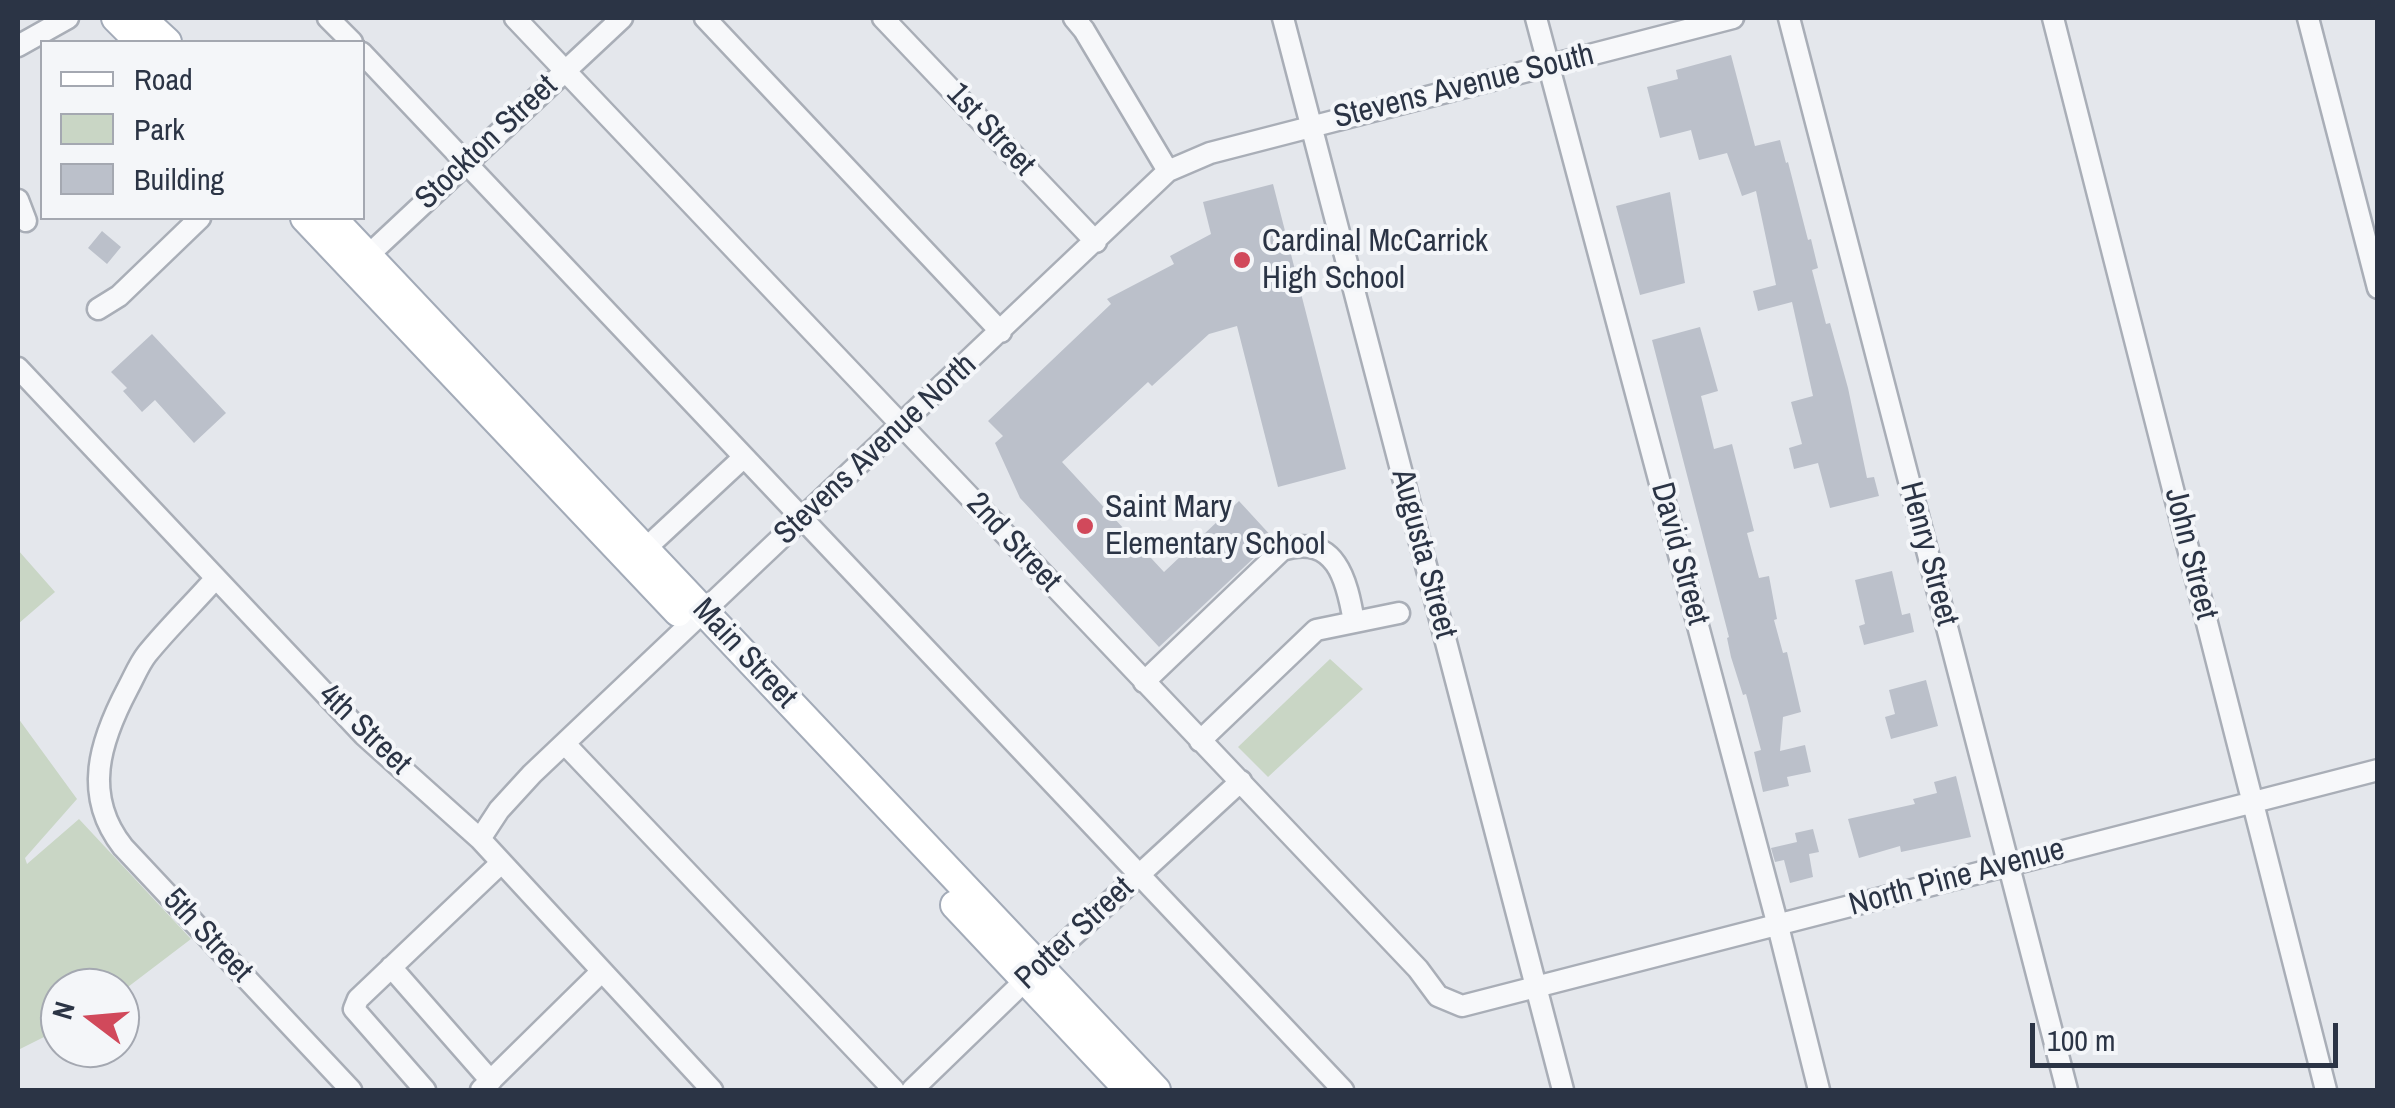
<!DOCTYPE html>
<style>
body{margin:0}
#map{position:relative;width:2395px;height:1108px;overflow:hidden;background:#e4e7ec;font-family:"Archivo Narrow",sans-serif}
canvas{display:block}
.frame{position:absolute;inset:0;border:20px solid #2b3445;pointer-events:none}
.legend{position:absolute;left:40px;top:40px;width:325px;height:180px;box-sizing:border-box;background:#f4f6f9;border:2px solid #a4a8b1;margin:0;padding:12px 18px;list-style:none;font-size:30px;color:#2b3445}
.legend li{display:flex;align-items:center;gap:20px;height:50px}
.legend b{width:50px;border:2px solid #a4a8b1}
.north{position:absolute;left:40px;top:968px;width:100px;height:100px;box-sizing:border-box;background:#f4f6f9;border:2px solid #a4a8b1;border-radius:50%;rotate:286deg;font-size:28px;font-weight:700;line-height:40px;text-align:center;color:#2b3445}
.north::after{content:'';display:block;margin:auto;width:35px;height:45px;background:#d1495b;clip-path:polygon(50% 0,100% 100%,50% 72%,0 100%)}
.scale{position:absolute;left:2030px;top:1023px;width:308px;height:45px;box-sizing:border-box;border:5px solid #2b3445;border-top:0;padding-left:12px;font-size:30px;line-height:35px;white-space:nowrap;color:#2b3445;-webkit-text-stroke:8px #f4f6f9;paint-order:stroke}
</style>
<div id="map">
<canvas width="2395" height="1108"></canvas>
<div class="frame"></div>
<ul class="legend">
<li><b style="height:12px;background:#fff"></b>Road</li>
<li><b style="height:28px;background:#c9d6c5"></b>Park</li>
<li><b style="height:28px;background:#bbc0ca"></b>Building</li>
</ul>
<div class="north">N</div>
<div class="scale">100 m</div>
</div>
<script>
const ctx = document.querySelector('canvas').getContext('2d');
ctx.lineJoin = 'round';
function fillPath(path, color) {
  ctx.fillStyle = color;
  ctx.fill(path, 'evenodd');
}
function stroke(path, color, width, dash) {
  ctx.strokeStyle = color;
  ctx.lineWidth = width;
  ctx.lineCap = dash ? 'butt' : 'round';
  ctx.setLineDash(dash || []);
  ctx.stroke(path);
}
function label(font, color, halo, rows, align = 'center') {
  ctx.font = font + ' "Archivo Narrow",sans-serif';
  ctx.lineWidth = 8;
  ctx.setLineDash([]);
  ctx.textBaseline = 'middle';
  ctx.strokeStyle = halo;
  ctx.fillStyle = color;
  for (const [text, x, y, turn = 0] of rows) {
    ctx.save();
    ctx.translate(x, y);
    ctx.rotate((+turn || 0) * Math.PI / 180);
    ctx.textAlign = isNaN(turn) ? turn : align;
    if (halo) ctx.strokeText(text, 0, 0);
    ctx.fillText(text, 0, 0);
    ctx.restore();
  }
}
fillPath(new Path2D(`
 M18,550L55,592L18,624Z
 M1330,659L1363,689L1268,777L1238,747Z
 M18,718L77,799L25,858L27,864L79,819L191,939L120,993V988H60V1029L18,1050Z`), '#c9d6c5');
fillPath(new Path2D(`
 M1731,55L1755,146L1780,140L1786,163L1788,162L1808,240L1811,239L1818,268L1812,270L1826,324L1830,323L1848,388L1867,478L1874,477L1879,496L1830,508L1818,463L1794,469L1789,448L1802,444L1791,402L1813,396L1792,302L1758,311L1753,291L1776,285L1756,191L1742,196L1727,153L1699,160L1691,130L1660,138L1647,87L1678,79L1676,70Z
 M1273,184L1346,469L1278,487L1237,326L1209,334L1152,386L1148,382L1062,462L1164,572L1239,501L1274,539L1159,647L1020,498L995,443L1003,436L988,421L1111,304L1107,299L1174,264L1170,256L1211,234L1203,202Z
 M1670,192L1685,283L1640,295L1616,206Z
 M102,231L121,247L107,264L88,248Z
 M1700,327L1718,391L1701,396L1714,449L1732,444L1754,531L1747,533L1759,578L1769,576L1777,619L1774,620L1783,653L1787,652L1801,712L1783,717L1780,751L1805,745L1811,772L1787,777L1789,786L1763,792L1754,752L1761,750L1746,694L1743,695L1731,657L1727,638L1729,637L1652,340Z
 M152,334L226,413L194,443L155,400L142,412L123,391L127,388L111,372Z
 M1892,571L1902,615L1910,613L1914,632L1864,645L1859,626L1865,624L1855,580Z
 M1926,680L1938,726L1891,739L1885,717L1895,714L1889,690Z
 M1956,776L1971,837L1901,852L1900,846L1859,858L1848,819L1915,804L1913,799L1937,793L1934,782Z
 M1813,829L1819,852L1809,854L1813,877L1790,883L1784,860L1775,862L1771,848L1797,842L1795,833Z`), '#bbc0ca');
const minor = new Path2D(`
 M328,18L352,42
 M515,18L1418,969L1438,996L1462,1006L2378,770
 M705,18L1001,332
 M883,18L1096,242
 M1074,18L1084,30L1168,171
 M1283,18L1563,1090
 M1536,18L1778,926L1819,1090
 M1789,18L2067,1090
 M2053,18L2326,1090
 M2308,18L2378,288
 M18,46L68,18
 M362,53L1343,1090
 M18,200L26,221
 M361,262L622,18
 M98,309L119,296L200,218
 M18,368L364,735L480,839L712,1090
 M645,549L744,457
 M215,579C193,604 168,628 147,654C139,664 134,677 128,688C100,741 82,795 123,847L351,1090
 M1144,682L1282,550C1336,533 1347,580 1354,622
 M1200,741L1316,630L1399,613
 M565,744L894,1090
 M480,839L499,810L532,774L1168,171L1210,153L1733,18
 M391,967L491,1081
 M425,1090L354,1009L358,999L500,864
 M481,1090L600,973
 M912,1090L1039,967L1241,781`);
const major = new Path2D(`
 M116,18L140,42
 M141,18L167,42
 M305,218L678,612
 M332,218L1156,1090
 M955,905L1129,1090`);
stroke(minor, '#a9aeb7', 25);
stroke(major, '#a3abb8', 32);
stroke(minor, '#f7f8fa', 20);
stroke(major, '#fff', 28);
for (const [x, y, r, color] of [
 [1242,260,10,"#d1495b"],
 [1085,526,10,"#d1495b"]
]) {
  const dot = new Path2D();
  dot.arc(x, y, r, 0, 2 * Math.PI);
  ctx.fillStyle = color;
  ctx.fill(dot);
  stroke(dot, '#f4f6f9', 4);
}
label('32px', '#2b3445', '#f4f6f9', [
 ["Stevens Avenue South",1464,87,-14],
 ["1st Street",990,130,47],
 ["Stockton Street",487,143,-43],
 ["Stevens Avenue North",876,450,-43],
 ["2nd Street",1013,543,47],
 ["Augusta Street",1423,554,75],
 ["David Street",1679,554,75],
 ["Henry Street",1928,554,75],
 ["John Street",2190,554,76],
 ["Main Street",744,654,47],
 ["4th Street",364,730,44],
 ["North Pine Avenue",1957,878,-15],
 ["Potter Street",1075,934,-43],
 ["5th Street",207,936,47]
]);
label('32px', '#2b3445', '#f4f6f9', [
 ["Cardinal McCarrick",1262,242],
 ["High School",1262,279],
 ["Saint Mary",1105,508],
 ["Elementary School",1105,545]
], 'left');
</script>
